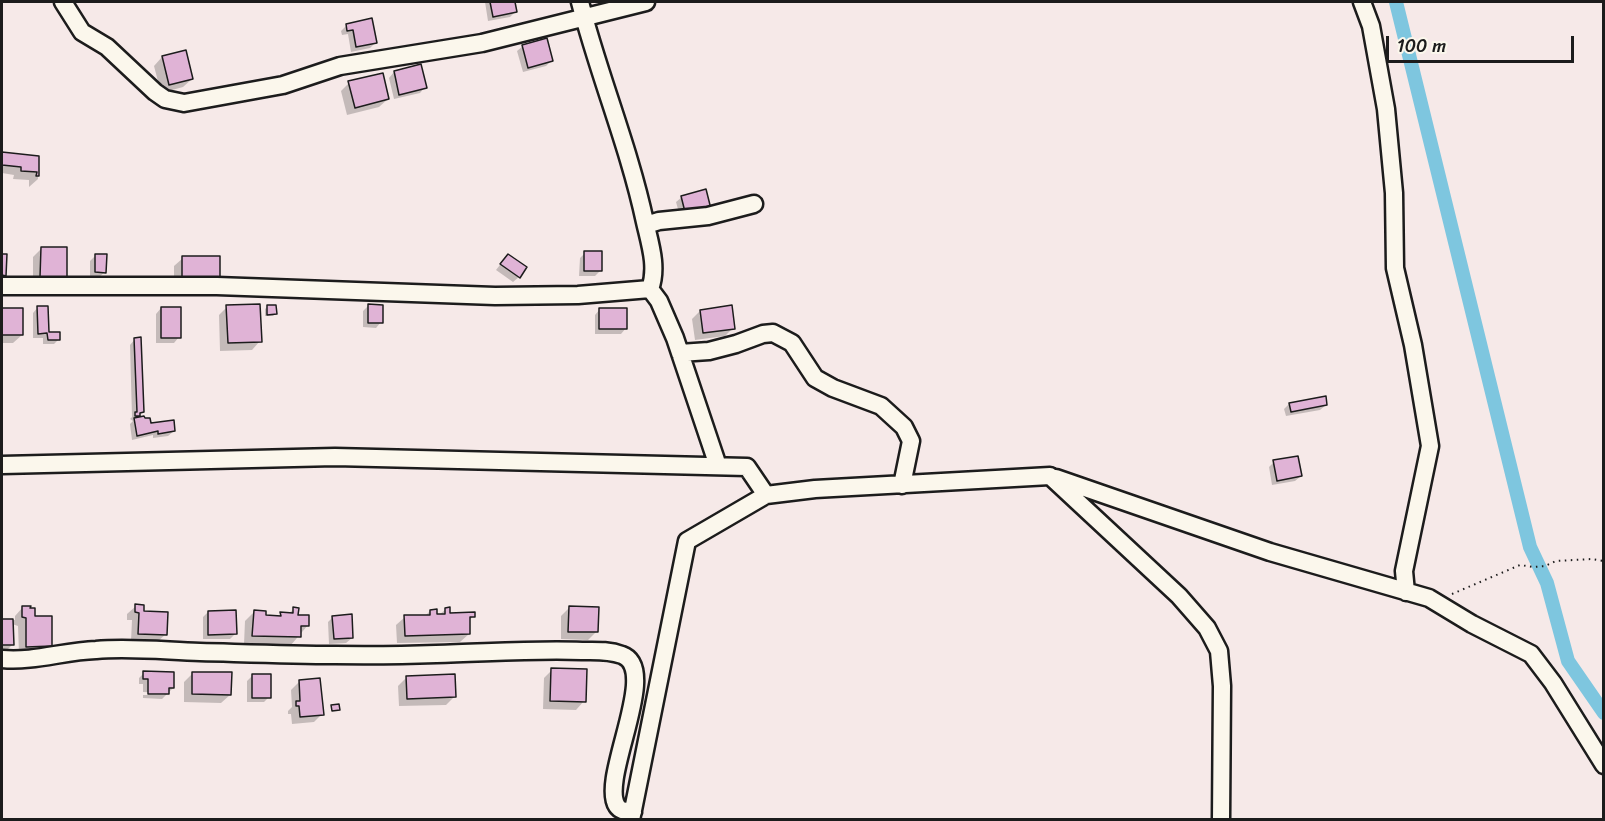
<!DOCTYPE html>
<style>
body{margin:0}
#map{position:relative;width:1605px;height:821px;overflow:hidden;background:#f6e9e8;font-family:Sriracha,sans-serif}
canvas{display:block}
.frame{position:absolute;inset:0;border:3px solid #1c1c1c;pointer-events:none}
.scale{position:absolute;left:1386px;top:36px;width:188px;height:27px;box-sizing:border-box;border:3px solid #1c1c1c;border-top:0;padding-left:8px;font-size:18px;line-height:21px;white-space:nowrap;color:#1c1c1c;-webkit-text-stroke:4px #fbf7ec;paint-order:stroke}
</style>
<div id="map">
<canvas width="1605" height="821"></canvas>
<div class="frame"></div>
<div class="scale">100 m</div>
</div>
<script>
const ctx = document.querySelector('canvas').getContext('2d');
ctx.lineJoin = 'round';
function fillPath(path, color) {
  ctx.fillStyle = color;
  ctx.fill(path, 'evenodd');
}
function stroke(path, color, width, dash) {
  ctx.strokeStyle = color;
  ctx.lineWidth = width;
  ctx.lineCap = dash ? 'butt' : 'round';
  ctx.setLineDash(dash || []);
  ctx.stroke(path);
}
fillPath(new Path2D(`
 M485,2H513L515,12L510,17L488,21Z
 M347,25L376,42L370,48L351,52L348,34L342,35L341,31Z
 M523,46L551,61L546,66L523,72L517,51Z
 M162,57L192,79L183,87L161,93L154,66Z
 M394,72L425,87L420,93L394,99L389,78Z
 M349,83L388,99L379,107L347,115L341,91Z
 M2,153L37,157L38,179L29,187V180L13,179L14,175L2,173Z
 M682,197L704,214L681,220L676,202Z
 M41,249L66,276L57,285H33V257Z
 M585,253L600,271L595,276H579L580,258Z
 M96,255L105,272L99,277H90V261Z
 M183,258L218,277L210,285H174V266Z
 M503,261L519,277L513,282L496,270Z
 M368,306L381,322L376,328L363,327V311Z
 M38,307L47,334L59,339L54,344H43V338H33V313Z
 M227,307L260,341L252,350L220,351L219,315Z
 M267,307L275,314L273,316H265V309Z
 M161,308L179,337L174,343H156V314Z
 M2,309H22V335L13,343H2Z
 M600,309L626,328L621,334H595V315Z
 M700,311L733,328L725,336L695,340L692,319Z
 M135,339L142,412L135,419L174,431L168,436L153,438V435L132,440L130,424L133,421L130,419L132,417L130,345Z
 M1289,404L1326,405L1320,410L1286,416L1284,409Z
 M1274,462L1301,476L1295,481L1272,485L1269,467Z
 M136,606L166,634L157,642L131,641L132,620H127V614Z
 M23,607L34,617L51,646L42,654H19L18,626L12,624L13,644L8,649H2V621L15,620V616Z
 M569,608L597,631L588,640L561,639V616Z
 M294,609L297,617L308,625L291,645L244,644L245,621L253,613H265L264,616L277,617L281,614H288Z
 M446,609L449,614L474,616L468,621L469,634L460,642L397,643L396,625L405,617L425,616L430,611L436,615H439Z
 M208,612L236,633L230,639H203V617Z
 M333,617L352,638L346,643L329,644L328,622Z
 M552,670L584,701L576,710L543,709L544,678Z
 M144,673L173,688L162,699L143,698V695H164L166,693L143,692V684H139V678Z
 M193,673L230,695L221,703L184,702V682Z
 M252,676L269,697L264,702H247V681Z
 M406,678L455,696L446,705L399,706L398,686Z
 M299,682L322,714L314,722L292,724L291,714H288V711L292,707L291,690Z`), '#0003');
stroke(new Path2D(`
 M1396,2L1530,547L1547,583L1568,661L1604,713`), '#7ec6df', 14);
const building = new Path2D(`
 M490,2H515L517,12L493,17Z
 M372,18L377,43L356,47L353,30L347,31L346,24Z
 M547,38L553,61L528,68L522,45Z
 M186,50L193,79L169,85L162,56Z
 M421,64L427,88L399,95L394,71Z
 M383,73L389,99L355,108L348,81Z
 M2,152L39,156V176H36L37,172L21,171V167L2,165Z
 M706,189L711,209L686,216L681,196Z
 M41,247H67V277H40Z
 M584,251H602V271H584Z
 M2,254H7L6,276L2,275Z
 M95,254H107L106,273L95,272Z
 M508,254L527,267L520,278L500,264Z
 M182,256H220V277H182Z
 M260,304L262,342L228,343L226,305Z
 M368,304L383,305V323H368Z
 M267,305H276L277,314L267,315Z
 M732,305L735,329L703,333L700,310Z
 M37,306H48L49,332H60V340H48L47,333L38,334Z
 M161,307H181V338H161Z
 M2,308H23V335H2Z
 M599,308H627V329H599Z
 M141,337L144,412L140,413V416H135V412H137L134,338Z
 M1326,396L1327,405L1291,412L1289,403Z
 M144,416L145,418H150L151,423L174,420L175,431L158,434V431L137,436L134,418Z
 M1298,456L1302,476L1277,481L1273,460Z
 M135,604L144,605V611L168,612L167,635L138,634L139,613L135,612Z
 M22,606H31L30,608H35V616H52V646L26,647V618L22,617Z
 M569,606L599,607L598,632H568Z
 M293,607L299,608L298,615H309V626H301V637L252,636L254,610L266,611V615L281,616L280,612L293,613Z
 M450,607V613L475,612V617H470V634L405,636L404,615H430V610L437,609V614H445V608Z
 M236,610L237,634L208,635V611Z
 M352,614L353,638L334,639L332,616Z
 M2,619H13L14,645H2Z
 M551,668L587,669L586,702L550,701Z
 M143,671L174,672V688H169V694H148V679H143Z
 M192,672H232L231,695L192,694Z
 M252,674H271V698H252Z
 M455,674L456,697L407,699L406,676Z
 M320,678L324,715L300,717L299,706H296V701H300L299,680Z
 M339,704L340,710L332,711L331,705Z`);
fillPath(building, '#e0b3d6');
stroke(building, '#1c1c1c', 1.5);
const minor = new Path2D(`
 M63,2L82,32L107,47L155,92L165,99L184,103L283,85L340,66L482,43L646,2
 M580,2C599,76 629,147 645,222C650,244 658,267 650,289L659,301L675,338L718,466
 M1362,2L1371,26L1386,109L1394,193L1395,268L1413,345L1430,446L1404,571L1406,592
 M646,225L659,221L708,216L754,204
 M2,286H217L495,296L578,295L650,289
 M680,353L709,351L736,344L763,334L773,333L792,343L815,378L833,388L881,406L904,427L911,441L902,485
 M2,465L335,457L747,467L766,495
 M1056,478L1270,552L1429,598L1472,624L1531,654L1553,683L1604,765
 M2,659C34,662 64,651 96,650C130,647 166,651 200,652C279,654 358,657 436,654C485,653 533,649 582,651C595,651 609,650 622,655C661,669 599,779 617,806C620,811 627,811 633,812
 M631,820L687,541L766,495L815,489L1050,476L1179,596L1207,628L1219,651L1222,686L1221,820`);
stroke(minor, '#1c1c1c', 21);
stroke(new Path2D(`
 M1452,594L1520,565L1533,567L1545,566L1556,561L1592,559L1604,561`), '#1c1c1c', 2, [1.5, 4.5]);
stroke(minor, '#fbf7ec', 16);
</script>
